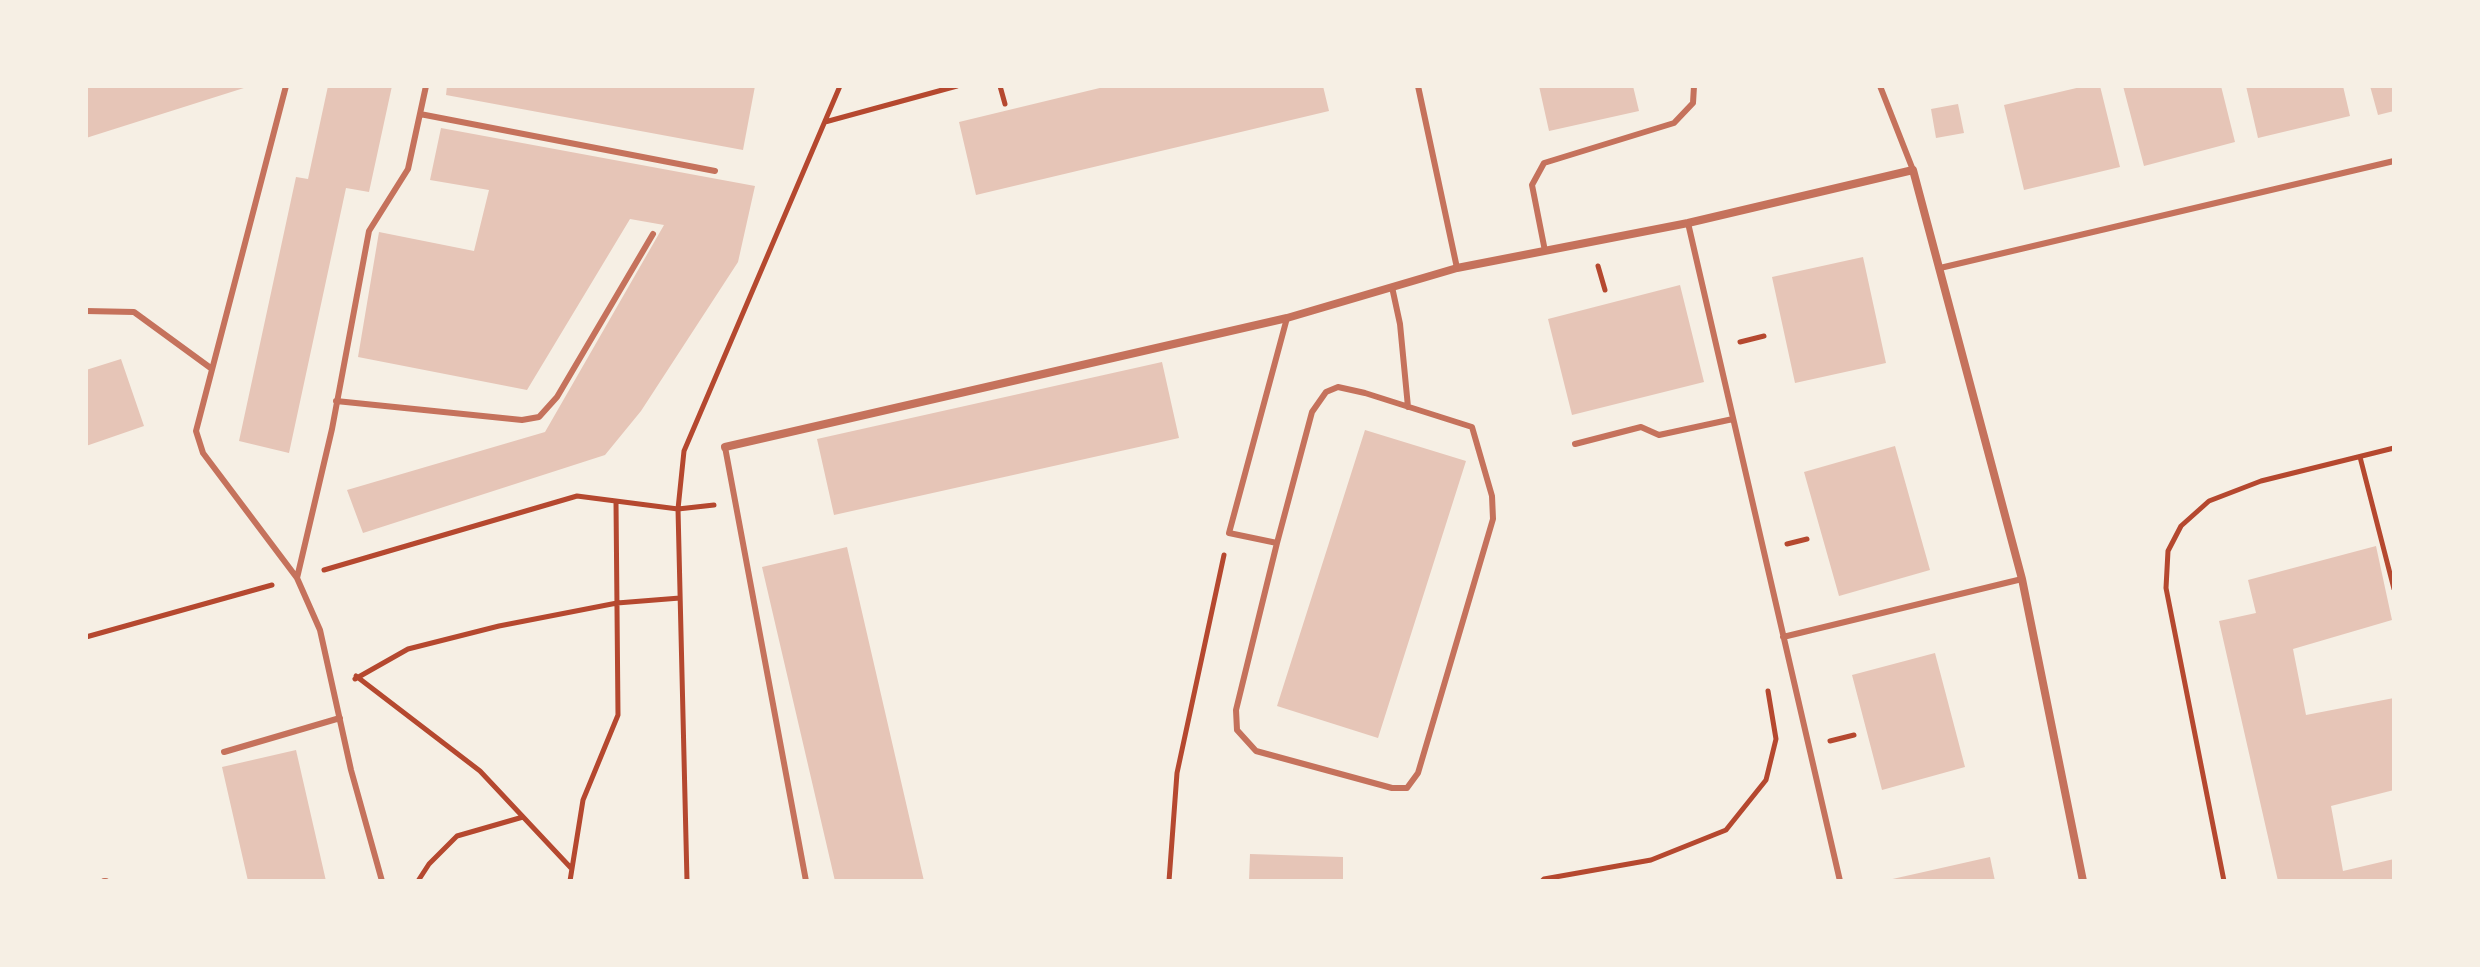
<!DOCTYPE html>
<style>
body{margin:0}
#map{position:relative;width:2480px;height:967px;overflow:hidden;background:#f6efe4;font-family:"DejaVu Sans",sans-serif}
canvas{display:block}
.frame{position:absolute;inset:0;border:88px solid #f6efe4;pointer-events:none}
</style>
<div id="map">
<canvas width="2480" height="967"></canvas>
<div class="frame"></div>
</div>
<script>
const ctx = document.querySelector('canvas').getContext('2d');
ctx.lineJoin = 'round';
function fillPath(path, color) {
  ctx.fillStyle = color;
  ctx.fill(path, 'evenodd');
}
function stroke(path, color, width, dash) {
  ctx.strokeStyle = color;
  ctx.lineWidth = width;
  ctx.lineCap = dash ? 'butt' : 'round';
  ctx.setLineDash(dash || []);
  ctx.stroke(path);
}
fillPath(new Path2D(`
 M86,86H247V87L86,138Z
 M328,86H392L369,192L346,188L289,453L239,441L296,177L308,179Z
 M447,86H755L743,150L446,95Z
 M1108,86H1323L1329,111L976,195L959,122Z
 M1539,86H1633L1639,111L1549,131Z
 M2085,86H2100L2120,167L2024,190L2004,105Z
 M2123,86H2221L2235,142L2144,166Z
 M2246,86H2343L2350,116L2258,138Z
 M2370,86H2394V111L2378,115Z
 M1958,104L1964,133L1936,138L1931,109Z
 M441,128L755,186L738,262L641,411L605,455L363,533L347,490L545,432L664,225L630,219L527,390L358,357L379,232L474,251L489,190L430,180Z
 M1863,257L1886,363L1795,383L1772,277Z
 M1680,285L1704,382L1572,415L1548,319Z
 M121,359L144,426L86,446V370Z
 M1162,362L1179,438L834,515L817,439Z
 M1365,430L1466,461L1378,738L1277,706Z
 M1895,446L1930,570L1839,596L1804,472Z
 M2376,546L2392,620L2293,649L2306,715L2394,698V790L2331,806L2343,871L2394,859V881H2278L2219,621L2256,613L2248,580Z
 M847,547L924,881H835L762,567Z
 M1935,653L1965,767L1882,790L1852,675Z
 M296,750L326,881H248L222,767Z
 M1250,854L1343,857V881H1249Z
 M1990,857L1995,881H1888V880Z`), '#e6c5b7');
stroke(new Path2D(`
 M1000,86L1005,104
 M825,122L957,86
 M1598,266L1605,290
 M1740,342L1764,336
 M2360,457L2394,589
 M1787,544L1807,539
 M324,570L577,496L678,509L714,505
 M86,637L272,585
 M356,676L480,771L571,868
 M355,679L408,649L499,626L617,603L680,598
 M1830,741L1854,735
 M418,881L429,864L457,836L523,817
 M570,881L583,800L618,715L616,502
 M687,881L678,509L684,451L840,86
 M1169,881L1177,773L1224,555
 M1542,881L1544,879L1651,860L1726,830L1766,780L1776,739L1768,691
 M2224,881L2166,588L2168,551L2181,526L2209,501L2261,481L2394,448`), '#b5482f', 5);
stroke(new Path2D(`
 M286,86L196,431L203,453L297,578L320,630L351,770L382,881
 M1418,86L1457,268
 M1880,86L1913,170
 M420,114L715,171
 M1688,223L1840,881
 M1545,251L1532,185L1544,163L1674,123L1693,103L1694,86
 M1940,268L2394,161
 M1392,287L1400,324L1408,407
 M86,311L134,312L212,369
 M336,401L522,420L539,417L557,397L653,234
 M1575,444L1641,427L1659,435L1733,419
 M725,447L806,881
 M1277,543L1312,412L1326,392L1338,387L1365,393L1472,427L1492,496L1493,519L1418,773L1407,788H1392L1256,751L1237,730L1236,710L1277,543L1229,533L1287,318
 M297,578L332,429L369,231L408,169L426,86
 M1783,637L2022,579
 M224,752L340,718
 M104,881H106`), '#c5725c', 6);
stroke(new Path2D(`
 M725,447L1287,318L1457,268L1688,223L1913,170L2022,579L2083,881`), '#c5725c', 8);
</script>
